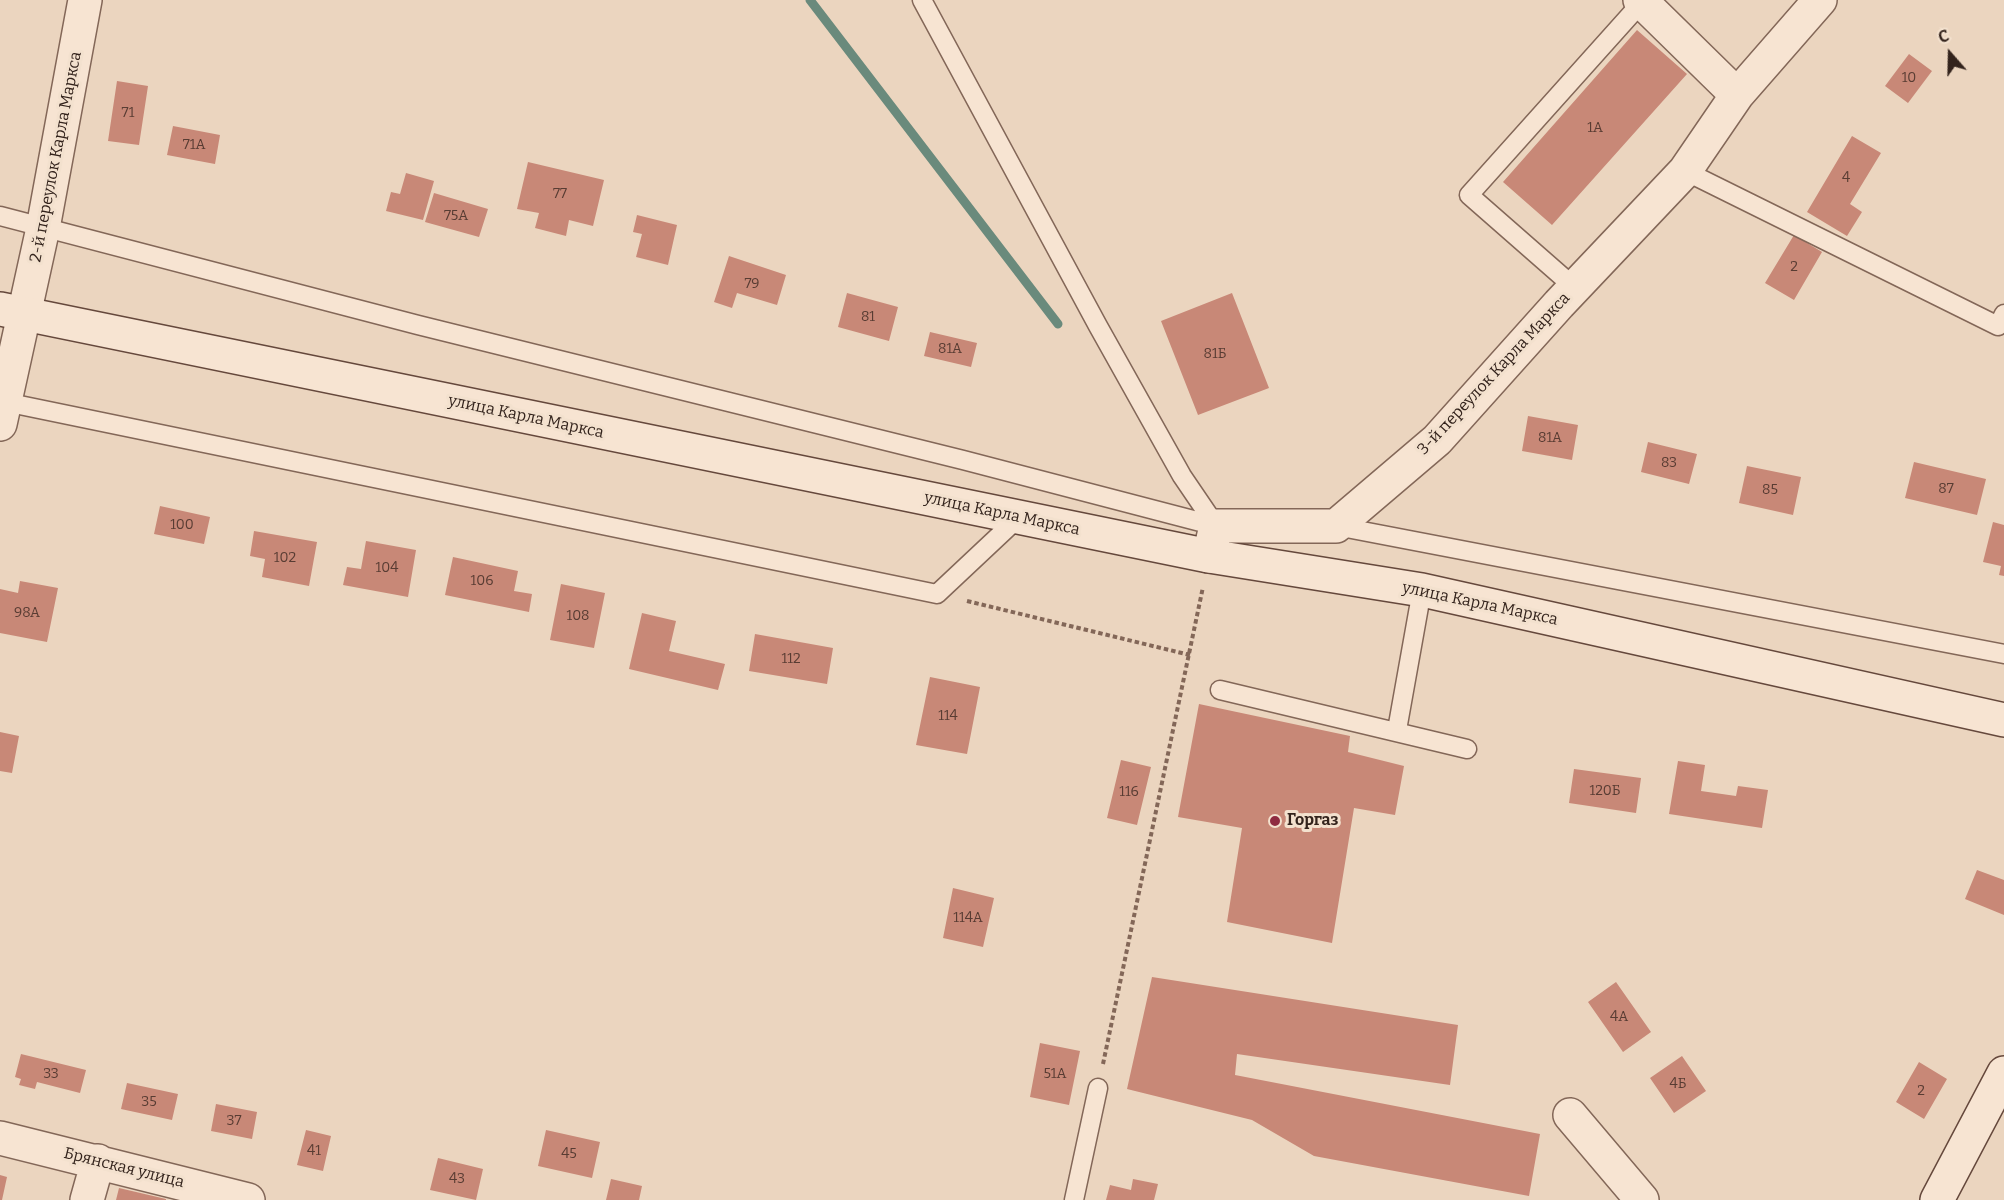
<!DOCTYPE html>
<meta charset="utf-8">
<style>
body{margin:0}
#map{position:relative;width:2004px;height:1200px;overflow:hidden;background:#ebd5bf;font-family:Bitter,serif}
canvas{display:block}
.north{position:absolute;left:1920px;top:24px;width:60px;height:60px;-webkit-text-stroke:4px #f3e1ce;paint-order:stroke;rotate:340deg;font-size:16px;font-weight:700;line-height:24px;text-align:center;color:#33231c}
.north::after{content:'';display:block;margin:auto;width:21px;height:27px;background:#33231c;clip-path:polygon(50% 0,100% 100%,50% 72%,0 100%)}
</style>
<div id="map">
<canvas width="2004" height="1200"></canvas>
<div class="north">С</div>
</div>
<script>
const ctx = document.querySelector('canvas').getContext('2d');
ctx.lineJoin = 'round';
function stroke(path, color, width, dash) {
  ctx.strokeStyle = color;
  ctx.lineWidth = width;
  ctx.lineCap = dash ? 'butt' : 'round';
  ctx.setLineDash(dash || []);
  ctx.stroke(path);
}
function fillPath(path, color) {
  ctx.fillStyle = color;
  ctx.fill(path, 'evenodd');
}
function label(font, color, halo, rows, align = 'center') {
  ctx.font = font + ' Bitter,serif';
  ctx.lineWidth = 6;
  ctx.setLineDash([]);
  ctx.textBaseline = 'middle';
  ctx.strokeStyle = halo;
  ctx.fillStyle = color;
  for (const [text, x, y, turn = 0] of rows) {
    ctx.save();
    ctx.translate(x, y);
    ctx.rotate((+turn || 0) * Math.PI / 180);
    ctx.textAlign = isNaN(turn) ? turn : align;
    if (halo) ctx.strokeText(text, 0, 0);
    ctx.fillText(text, 0, 0);
    ctx.restore();
  }
}
stroke(new Path2D(`
 M810,0L1058,324`), '#6a8a7c', 9);
fillPath(new Path2D(`
 M1637,30L1687,74L1552,225L1503,182Z
 M1909,54L1932,71L1908,103L1885,86Z
 M117,81L148,86L139,145L108,141Z
 M173,126L220,135L215,164L167,155Z
 M1852,136L1881,153L1850,204L1862,212L1847,236L1807,212Z
 M528,162L604,180L593,226L569,220L566,236L535,228L539,213L517,209Z
 M406,173L434,181L423,220L386,211L391,192L400,194Z
 M434,193L488,209L479,237L425,222Z
 M637,215L677,225L668,265L636,257L642,234L633,232Z
 M1794,235L1822,252L1794,300L1765,283Z
 M729,256L786,275L777,305L737,293L732,308L714,302Z
 M847,293L898,307L889,341L838,327Z
 M1232,293L1269,388L1198,415L1161,321Z
 M930,332L977,343L971,367L924,356Z
 M1528,416L1578,425L1572,460L1522,451Z
 M1648,442L1697,454L1689,484L1641,472Z
 M1914,462L1986,479L1977,515L1905,498Z
 M1747,466L1801,477L1793,515L1739,503Z
 M160,506L210,517L204,544L154,534Z
 M1993,522L2004,525V576L1999,575L2001,566L1983,562Z
 M254,531L317,542L309,586L262,577L265,559L250,556Z
 M366,541L416,550L408,597L343,585L347,567L361,569Z
 M453,557L518,571L514,591L532,594L529,612L445,595Z
 M20,581L58,588L47,642L0,633V589L18,593Z
 M561,584L605,593L594,648L550,640Z
 M642,613L676,621L669,651L725,664L718,690L629,669Z
 M755,634L833,648L827,684L749,671Z
 M930,677L980,687L967,754L916,745Z
 M1199,704L1350,736L1348,752L1404,766L1395,815L1354,808L1332,943L1227,922L1242,828L1178,817Z
 M0,732L19,736L12,773L0,771Z
 M1121,760L1151,767L1137,825L1107,818Z
 M1678,761L1705,765L1701,791L1736,796L1738,786L1768,790L1762,828L1669,814Z
 M1574,769L1641,778L1636,813L1569,803Z
 M1977,870L2004,880V915L1965,899Z
 M953,888L994,898L983,947L943,938Z
 M1152,977L1458,1025L1450,1085L1237,1054L1235,1075L1540,1134L1529,1196L1314,1156L1252,1120L1127,1089Z
 M1616,982L1651,1032L1623,1052L1588,1002Z
 M1040,1043L1080,1051L1069,1105L1030,1097Z
 M21,1054L86,1070L80,1093L37,1082L35,1089L19,1085L21,1079L15,1077Z
 M1682,1056L1706,1091L1674,1113L1650,1078Z
 M1919,1062L1947,1079L1924,1119L1896,1102Z
 M127,1083L178,1094L172,1120L121,1109Z
 M216,1104L257,1112L252,1139L211,1131Z
 M306,1130L331,1136L323,1171L297,1165Z
 M546,1130L600,1142L592,1178L538,1166Z
 M438,1158L483,1169L476,1200L430,1190Z
 M0,1175L7,1177L2,1200H0Z
 M611,1179L642,1186L639,1200H606Z
 M1133,1179L1158,1184L1154,1200H1106L1110,1185L1131,1190Z
 M119,1188L166,1199V1200H116Z`), '#c88877');
const lane = new Path2D(`
 M922,0L1098,326L1182,476L1216,526
 M1685,171L1998,326L2004,314
 M0,216L418,325L963,460L1216,526
 M1574,287L1469,195L1642,2
 M5,402L937,594L1019,517
 M1336,526L2004,654
 M1220,690L1467,749
 M1397,730L1422,590
 M1074,1200L1098,1088`);
const street = new Path2D(`
 M1640,0L1737,95
 M0,424L43,228L85,0
 M1209,556L1216,526H1336L1437,440L1559,304L1685,171L1737,95L1820,0
 M1570,1115L1642,1200
 M0,1138L248,1200
 M87,1200L98,1161`);
const secondary = new Path2D(`
 M0,309L1209,556L1422,590L2004,720
 M1937,1200L2004,1073`);
stroke(lane, '#836758', 21);
stroke(street, '#836758', 36);
stroke(secondary, '#65483c', 36);
stroke(new Path2D(`
 M967,601L1190,655
 M1103,1064L1203,587`), '#836758', 4, [4.5, 3]);
stroke(lane, '#f7e4d2', 18);
stroke(street, '#f7e4d2', 33);
stroke(secondary, '#f7e4d2', 33);
for (const [x, y, r, color] of [
 [1275,821,6,"#8f2b40"]
]) {
  const dot = new Path2D();
  dot.arc(x, y, r, 0, 2 * Math.PI);
  ctx.fillStyle = color;
  ctx.fill(dot);
  stroke(dot, '#f3e1ce', 2);
}
label('14px', '#583c33', null, [
 ["10",1909,78],
 ["71",128,113],
 ["1А",1595,128],
 ["71А",194,145],
 ["4",1846,178],
 ["77",560,194],
 ["75А",456,216],
 ["2",1794,267],
 ["79",752,284],
 ["81",868,317],
 ["81А",950,349],
 ["81Б",1215,354],
 ["81А",1550,438],
 ["83",1669,463],
 ["87",1946,489],
 ["85",1770,490],
 ["100",182,525],
 ["102",285,558],
 ["104",387,568],
 ["106",482,581],
 ["98А",27,613],
 ["108",578,616],
 ["112",791,659],
 ["114",948,716],
 ["120Б",1605,791],
 ["116",1129,792],
 ["114А",968,918],
 ["4А",1619,1017],
 ["33",51,1074],
 ["51А",1055,1074],
 ["4Б",1678,1084],
 ["2",1921,1091],
 ["35",149,1102],
 ["37",234,1121],
 ["41",314,1151],
 ["45",569,1154],
 ["43",457,1179]
]);
label('16px', '#33231c', '#f3e1ce', [
 ["2-й переулок Карла Маркса",56,157,-79],
 ["3-й переулок Карла Маркса",1494,374,-47],
 ["улица Карла Маркса",526,417,12],
 ["улица Карла Маркса",1002,514,12],
 ["улица Карла Маркса",1480,604,12],
 ["Брянская улица",124,1168,14]
]);
label('bold 16px', '#33231c', '#f3e1ce', [
 ["Горгаз",1287,821]
], 'left');
</script>
